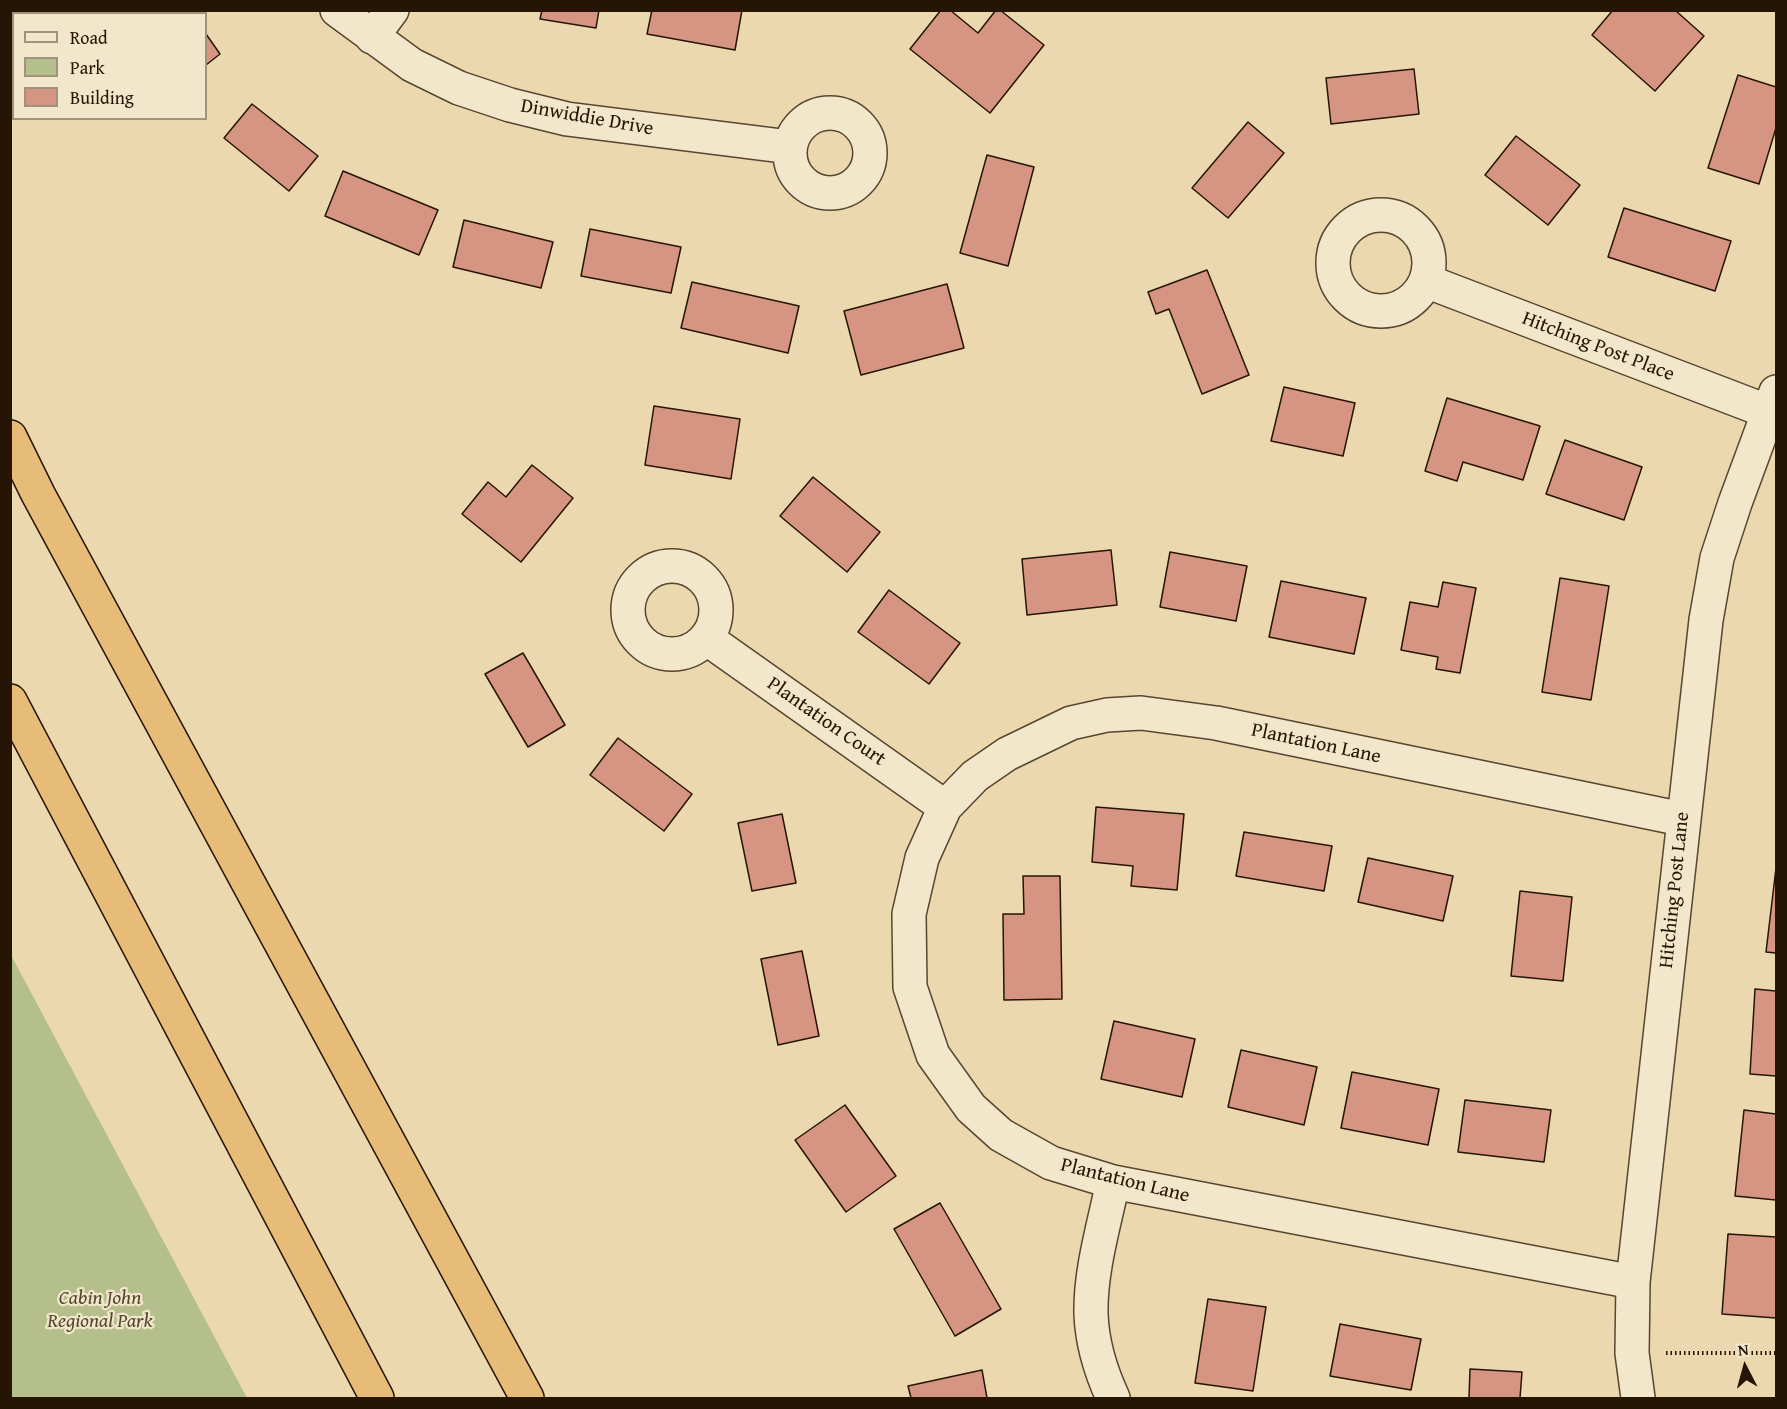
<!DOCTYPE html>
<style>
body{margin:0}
#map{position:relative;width:1787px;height:1409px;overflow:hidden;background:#ebd8af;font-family:"Gentium Book Plus",serif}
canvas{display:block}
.frame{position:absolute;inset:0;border:12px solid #261505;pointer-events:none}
.legend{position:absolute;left:12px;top:12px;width:195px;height:108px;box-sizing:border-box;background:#f2e6cb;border:2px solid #a0927c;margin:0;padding:8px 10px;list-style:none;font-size:18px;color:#261505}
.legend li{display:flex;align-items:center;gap:12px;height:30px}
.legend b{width:30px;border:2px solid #a0927c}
.north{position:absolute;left:1715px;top:1337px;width:60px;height:60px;-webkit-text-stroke:4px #f2e6cb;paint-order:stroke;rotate:354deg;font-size:16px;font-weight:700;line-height:24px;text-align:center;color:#261505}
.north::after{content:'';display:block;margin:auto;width:21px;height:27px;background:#261505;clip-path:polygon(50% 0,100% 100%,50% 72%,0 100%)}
</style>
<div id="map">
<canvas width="1787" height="1409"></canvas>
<div class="frame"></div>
<ul class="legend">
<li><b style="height:8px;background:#f2e6cb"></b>Road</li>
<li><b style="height:16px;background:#b5bf8c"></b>Park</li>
<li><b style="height:16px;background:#d69582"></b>Building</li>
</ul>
<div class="north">N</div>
</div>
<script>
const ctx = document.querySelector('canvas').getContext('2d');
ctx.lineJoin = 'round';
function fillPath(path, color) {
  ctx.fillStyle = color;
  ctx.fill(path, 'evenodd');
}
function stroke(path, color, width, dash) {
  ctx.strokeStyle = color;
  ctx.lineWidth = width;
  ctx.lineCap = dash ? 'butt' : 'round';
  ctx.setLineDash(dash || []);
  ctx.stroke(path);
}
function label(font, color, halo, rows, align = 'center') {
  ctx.font = font + ' "Gentium Book Plus",serif';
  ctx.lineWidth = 4.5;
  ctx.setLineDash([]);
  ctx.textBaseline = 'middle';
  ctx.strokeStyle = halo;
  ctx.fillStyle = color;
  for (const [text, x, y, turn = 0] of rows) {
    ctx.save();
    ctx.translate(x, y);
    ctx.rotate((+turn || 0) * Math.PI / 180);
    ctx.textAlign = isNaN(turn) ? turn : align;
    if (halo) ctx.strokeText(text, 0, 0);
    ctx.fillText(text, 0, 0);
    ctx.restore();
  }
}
fillPath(new Path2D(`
 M11,955L247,1398H11Z`), '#b5bf8c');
const building = new Path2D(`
 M168,10H188L190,14H164Z
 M542,10H599L596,28L540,19Z
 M652,10H742L735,50L647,34Z
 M941,10H950L978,33L996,10H1000L1044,45L990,113L910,49Z
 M1613,10H1675L1704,36L1655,91L1592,35Z
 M206,34L220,54L206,65Z
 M1414,69L1419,114L1331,124L1326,78Z
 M1738,75L1776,87V128L1759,184L1708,168Z
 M252,104L318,156L289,191L224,138Z
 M1248,122L1284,153L1228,218L1192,188Z
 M1516,136L1580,185L1548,225L1485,175Z
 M987,155L1034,167L1008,266L960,253Z
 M343,171L438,210L419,255L325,216Z
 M1624,208L1731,241L1715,291L1608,257Z
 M464,220L553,242L541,288L453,267Z
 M590,229L681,247L671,293L581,276Z
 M1207,270L1249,375L1202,394L1169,309L1156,314L1148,292Z
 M692,282L799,306L788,353L681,328Z
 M947,284L964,348L861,375L844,311Z
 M1284,387L1355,403L1343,456L1271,441Z
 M1447,398L1540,426L1523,480L1463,462L1457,481L1425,471Z
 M654,406L740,419L731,479L645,465Z
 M1565,440L1642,467L1624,520L1546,494Z
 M532,465L573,498L521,562L462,514L488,482L506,497Z
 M813,477L880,532L847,572L780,516Z
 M1111,550L1117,605L1027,615L1022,559Z
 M1170,552L1247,566L1236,621L1160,607Z
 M1560,578L1609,586L1591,700L1542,692Z
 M1281,581L1366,598L1354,654L1269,637Z
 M1443,582L1476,588L1460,673L1436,669L1438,657L1401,650L1410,602L1438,607Z
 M889,590L960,643L929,684L858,632Z
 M523,653L565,725L528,747L485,674Z
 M618,738L692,794L664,831L590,775Z
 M1096,807L1184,814L1177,890L1131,886L1133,866L1092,862Z
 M782,814L796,883L752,891L738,823Z
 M1244,832L1332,846L1324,891L1236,876Z
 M1368,858L1453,876L1443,921L1358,902Z
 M1776,868V953L1766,952Z
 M1023,876H1060L1062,999L1004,1000L1003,914H1024Z
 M1520,891L1572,897L1563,981L1511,976Z
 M802,951L819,1036L778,1045L761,959Z
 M1755,989L1776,991V1076L1750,1074Z
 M1114,1021L1195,1039L1182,1097L1101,1079Z
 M1241,1050L1317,1067L1304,1125L1228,1107Z
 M1352,1072L1439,1089L1428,1145L1341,1128Z
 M1465,1100L1551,1110L1544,1162L1458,1152Z
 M845,1105L896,1176L846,1212L795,1140Z
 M1744,1110L1776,1114V1200L1735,1196Z
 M940,1203L1001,1309L955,1336L894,1229Z
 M1728,1234L1776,1237V1318L1722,1314Z
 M1208,1299L1266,1307L1253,1391L1195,1383Z
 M1340,1324L1421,1339L1411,1390L1330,1376Z
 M1470,1369L1522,1372L1520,1398H1469Z
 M982,1370L987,1398H911L908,1386Z`);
fillPath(building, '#d69582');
stroke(building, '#261505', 1.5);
const minor = new Path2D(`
 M337,10L412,65L459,88L510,105L567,119L790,147
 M372,37L392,10
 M790 153a40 40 0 1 1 80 0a40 40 0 1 1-80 0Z
 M1333 263a48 48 0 1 1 96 0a48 48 0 1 1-96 0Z
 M1426,281L1769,412
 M628 610a44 44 0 1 1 88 0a44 44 0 1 1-88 0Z
 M706,638L945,807
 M1633,1282L1113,1182L1051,1163L1001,1135L971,1108L933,1055L910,987L909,914L922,858L945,807L975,776L1007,754L1071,723L1107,715L1141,713L1216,723L1682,819
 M1113,1398C1101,1372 1092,1343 1091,1314C1090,1271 1104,1225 1113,1182
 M1638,1398L1632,1353L1633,1282L1706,620L1717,558L1735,503L1776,392`);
const highway = new Path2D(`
 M10,437L38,494L527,1398
 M10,701L377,1398`);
stroke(minor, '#574630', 36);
stroke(highway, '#261505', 36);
stroke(new Path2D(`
 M1666,1353H1776`), '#261505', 4, [1.5, 3]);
stroke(minor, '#f2e6cb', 33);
stroke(highway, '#e6bc78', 33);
label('20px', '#261505', '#f2e6cb', [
 ["Dinwiddie Drive",587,118,10],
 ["Hitching Post Place",1598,347,21],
 ["Plantation Court",826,722,35],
 ["Plantation Lane",1316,744,12],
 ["Hitching Post Lane",1675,890,-84],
 ["Plantation Lane",1125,1181,14]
]);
label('italic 20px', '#51482e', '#f2e6cb', [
 ["Cabin John",100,1299],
 ["Regional Park",100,1322]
]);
</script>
